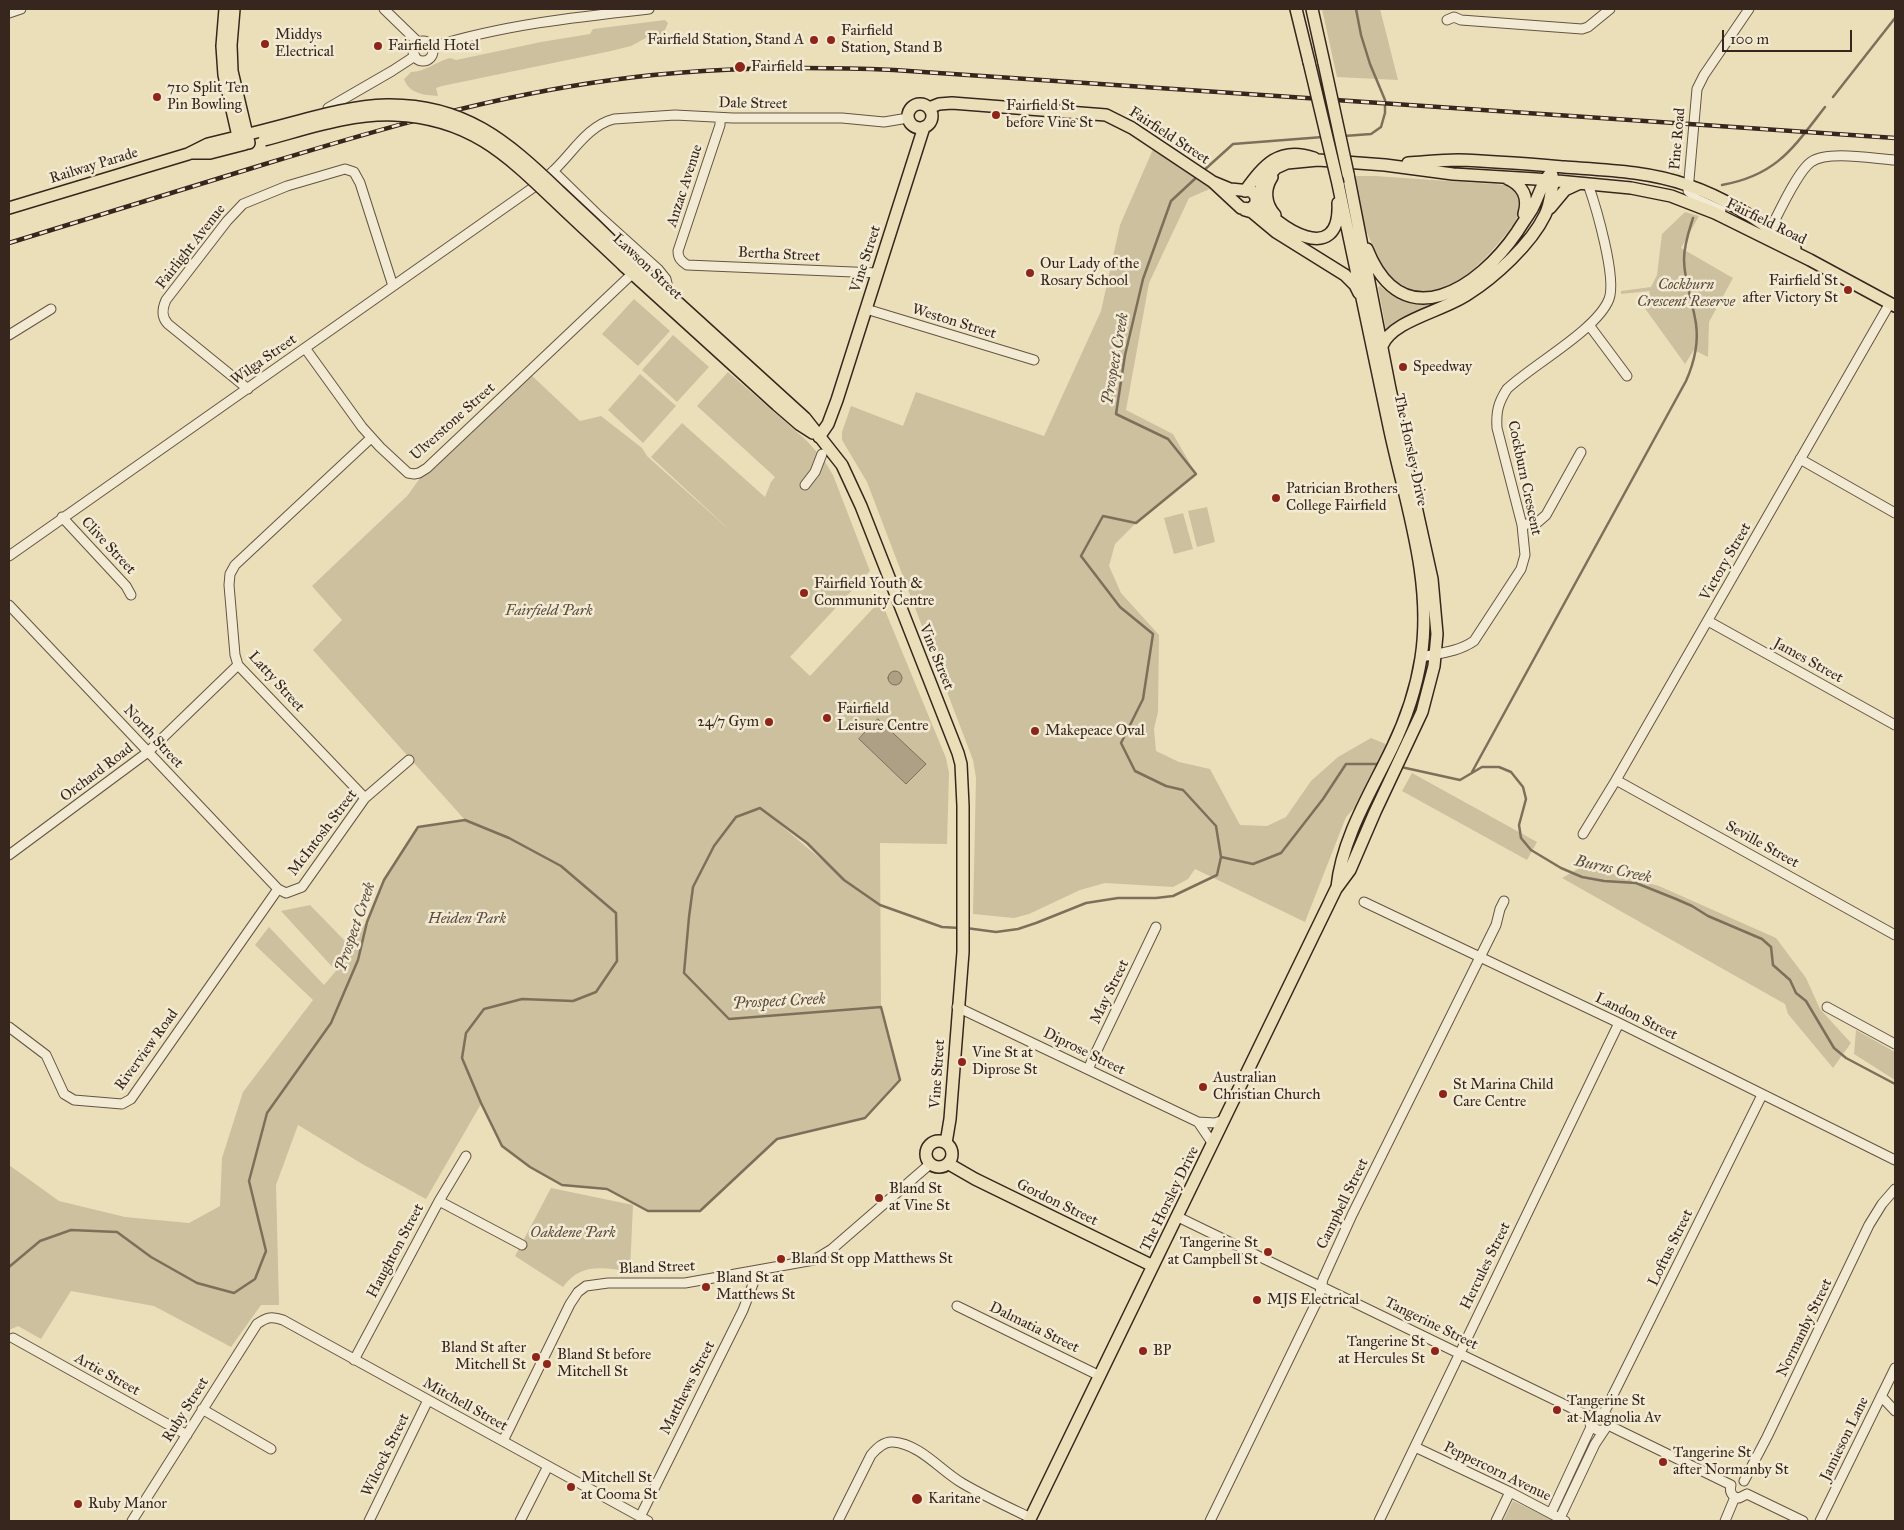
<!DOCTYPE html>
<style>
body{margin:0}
#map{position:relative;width:1904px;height:1530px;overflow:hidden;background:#ebdfba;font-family:"IM FELL Great Primer",serif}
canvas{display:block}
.frame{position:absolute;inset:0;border:10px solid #37261d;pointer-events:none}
.scale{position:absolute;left:1722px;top:30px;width:130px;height:22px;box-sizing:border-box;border:2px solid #37261d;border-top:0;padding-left:6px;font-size:15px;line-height:18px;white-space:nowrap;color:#37261d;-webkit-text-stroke:4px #f2ead2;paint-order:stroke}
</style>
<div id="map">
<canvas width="1904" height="1530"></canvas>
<div class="frame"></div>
<div class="scale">100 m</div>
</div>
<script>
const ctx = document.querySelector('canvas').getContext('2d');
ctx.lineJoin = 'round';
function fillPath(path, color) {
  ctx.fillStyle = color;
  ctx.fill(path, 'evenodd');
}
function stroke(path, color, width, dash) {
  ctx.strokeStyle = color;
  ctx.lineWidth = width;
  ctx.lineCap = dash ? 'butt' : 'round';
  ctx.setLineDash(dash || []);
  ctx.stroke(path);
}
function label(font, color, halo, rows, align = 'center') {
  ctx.font = font + ' "IM FELL Great Primer",serif';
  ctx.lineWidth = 5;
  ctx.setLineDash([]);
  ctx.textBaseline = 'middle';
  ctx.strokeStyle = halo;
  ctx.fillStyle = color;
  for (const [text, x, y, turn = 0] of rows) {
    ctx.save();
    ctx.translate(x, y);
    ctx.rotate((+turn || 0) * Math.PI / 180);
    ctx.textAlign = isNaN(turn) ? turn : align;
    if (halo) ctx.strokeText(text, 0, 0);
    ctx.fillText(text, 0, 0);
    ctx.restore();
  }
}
fillPath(new Path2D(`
 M1322,9H1380L1398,80L1337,77Z
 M665,20L668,23L664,32L657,40L653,34L631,46L611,51L442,86L436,88L438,96C425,95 409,94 404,79L411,72C425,72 437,61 450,58L456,60L541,42L590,34L593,29Z
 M1154,147L1214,187L1189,198L1149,283L1126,410L1173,434L1196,474L1136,523L1115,544L1109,566L1121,593L1159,635L1158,712L1154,729L1156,751L1179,762L1210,769L1240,825L1267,826L1286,817L1311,781L1338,757L1371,738L1393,747L1371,791L1346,817L1305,922L1195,869L1188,879L1173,887L1105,883L1080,890L1029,914L1014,918L973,914L976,778L973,760L867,482L842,440V432L851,406L903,426L916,392L1044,436L1101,311L1120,225Z
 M1356,176H1375L1508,185C1515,191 1521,197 1520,207C1519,219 1509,231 1501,240C1482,263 1448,300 1413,294C1393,291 1379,259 1371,242C1363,222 1351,199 1356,176Z
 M1685,212L1699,216L1681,248L1733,278L1709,322L1708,357L1694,350L1685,364L1644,307L1650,291L1621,294V291L1651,287L1657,275L1662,234Z
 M1380,286C1396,300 1415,306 1436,301C1442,300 1447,298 1452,297C1431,308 1404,314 1386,329L1378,287Z
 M634,299L670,331L638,366L602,334Z
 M673,335L709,367L677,402L642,370Z
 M528,372L580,421L601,416L642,448L647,456L733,533L651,457L682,423L765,497L771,482L775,477L697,406L728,372L806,440L824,460L833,475L870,571L790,657L810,676L878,603H882L946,758L949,773L947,844L880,843L881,1007L900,1080L865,1118L777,1139L700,1211H648L607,1189L562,1185L530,1167L502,1146L481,1104L426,1199L364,1165L298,1125L276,1185L279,1305H261L231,1347L154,1306L71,1291L41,1339L18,1326L9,1330V1165L59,1201L125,1217L189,1223L220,1206L222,1158L243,1092L313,1000L255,945L269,927L324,985L336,971L281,911L310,905L346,942L367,922L384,880L418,827L465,820L313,650L342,620L312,586L408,495L427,468ZM770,816L807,843L836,872Z
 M640,374L676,406L643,443L608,410Z
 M1207,507L1215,542L1197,547L1188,511Z
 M1183,513L1193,549L1174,554L1164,518Z
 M1412,773L1537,842L1527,860L1402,791Z
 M1583,866L1659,886L1776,938L1806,978L1820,1009L1851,1043L1833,1068L1788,1014L1785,1004L1562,878Z
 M1856,1030L1895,1052V1080L1854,1054Z
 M551,1188L633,1205L630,1271C603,1268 581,1262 563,1287L515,1256Z
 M1513,1501L1555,1521H1503Z`), '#ccc09f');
const water = new Path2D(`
 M888 678a7 7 0 1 1 14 0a7 7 0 1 1-14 0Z
 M878,719L926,764L906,784L859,739Z`);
fillPath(water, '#aea085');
stroke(water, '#7e6f5b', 1);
stroke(new Path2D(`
 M1833,97L1895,18
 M1344,136L1371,134L1381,127L1385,113V100L1370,64L1361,35L1356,9
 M1202,172L1233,144L1323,137
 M1722,185C1777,175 1793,148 1825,107
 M1401,767L1460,780L1482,767H1499L1511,772L1523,787L1526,799L1519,825L1521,838L1531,850L1561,868L1582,877L1604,881L1636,883L1676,899L1692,906L1708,916L1762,939L1771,947L1773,965L1790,980L1796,993L1806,1001L1834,1048L1846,1058L1895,1084
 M1472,772L1686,381C1694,363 1699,345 1696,324C1693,302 1684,282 1684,259C1684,245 1689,231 1693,218
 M1221,857L1253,864L1281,853L1323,799L1346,764H1380
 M966,928L996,932L1018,929L1036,923L1086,903L1118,898H1156L1173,896L1217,875L1221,857L1216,826L1183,790L1166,786L1135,771L1121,743L1143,699L1153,634L1120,607L1081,556L1103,516L1136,523L1196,474L1168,439L1116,414L1125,355L1143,279L1171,201L1198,176
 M9,1267L40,1241L71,1230L117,1232L151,1257L197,1283L234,1293L255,1279L266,1251L249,1181L267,1113L331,1023L358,960L367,922L384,880L418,827L465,820L509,838L561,866L616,913L617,961L596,992L573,1001L522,999L484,1009L466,1033L462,1058L481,1103L502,1146L530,1167L562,1185L607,1189L648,1211H700L777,1139L865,1118L900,1080L881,1007L729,1019L684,973L689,917L693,887L714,846L736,817L760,808L807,843L844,880L880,905L942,927L960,928`), '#7e6f5b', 2.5);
const minor = new Path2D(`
 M384,9L418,42
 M9,13L21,9
 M1447,20L1454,17L1461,20L1582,29L1588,27L1610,9
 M413 51a10 10 0 1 1 20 0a10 10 0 1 1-20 0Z
 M432,47C502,25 576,17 649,9
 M328,108L392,71L415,56
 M720,118V125L678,251C678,258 681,261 687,265L877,273
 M553,171L597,214L658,269L666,279L670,296
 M550,174C571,156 586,126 614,119L675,115L733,118H842L884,122L908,118
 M1721,210L1697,199L1688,191L1697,89L1704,75L1749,9
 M1771,228C1779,212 1798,171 1811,162C1828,150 1875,159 1895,160
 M866,309L1034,360
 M1589,325L1627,376
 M9,335L51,309
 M305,348L362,427L380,447L408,473L414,474L419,473L427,468L632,274
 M248,389L168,324C161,317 162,309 166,300L227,221L243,204L287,186L345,169L354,172L360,183L393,286
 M1800,459L1895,513
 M805,485L815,472L822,454
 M62,517L126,586L131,595
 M1522,525L1538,522L1546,515L1581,452
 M9,556L534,187
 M9,605L278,889L286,893L302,887L365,798L409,760
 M1708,621L1895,725
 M1421,657C1440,653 1458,652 1474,641L1521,569L1525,555L1522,525L1497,428C1496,412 1498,403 1507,389C1532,365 1597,330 1609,299C1617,278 1596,207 1588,184
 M1616,780L1895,935
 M365,798L238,665L235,655L229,585L230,574L235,565L371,438
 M1583,834L1616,780L1890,303
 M9,855L148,752L238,665
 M1364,902L1619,1023L1895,1160
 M957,1007L1198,1122L1215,1123L1224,1120
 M1827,1007L1895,1044
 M9,1027L46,1055L64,1094L74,1100L122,1104L131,1099L278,889
 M1088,1069L1156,927
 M1198,1122L1213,1144
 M439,1201L522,1245
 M1178,1217L1590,1417
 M957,1306L1100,1376
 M13,1338L187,1435
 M354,1360L439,1201L466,1156
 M1881,1396L1895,1411
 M202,1409L271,1449
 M1604,1413L1762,1095
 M1608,1425L1731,1485
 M503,1441L570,1304L578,1292L586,1286L608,1283H685L814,1260L832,1249L930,1164
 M1415,1447L1510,1492L1565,1521
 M1744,1481L1767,1437L1869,1225L1882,1204L1895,1189
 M1731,1485C1729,1492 1732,1497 1739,1498L1747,1494
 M1747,1494L1803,1521
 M1551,1513L1591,1427
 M640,1517L743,1310L758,1271
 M1560,1518L1595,1444L1609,1423L1608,1417L1604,1413H1595L1590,1417V1424L1597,1430H1603
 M132,1521L257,1324C267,1317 272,1316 283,1320L648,1521
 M369,1521L428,1400
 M520,1521L548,1466
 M838,1521L871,1455C877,1448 884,1441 893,1442C920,1444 940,1470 962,1483C984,1496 1008,1507 1031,1518
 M1210,1521L1319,1297L1323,1279L1352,1215L1496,925L1500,909L1504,901
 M1379,1521L1619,1023
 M1496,1521L1510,1492
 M1725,1521L1735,1497
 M1820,1521L1895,1368`);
const major = new Path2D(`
 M225,9L222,46L224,75L240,145
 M234,9L231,45L232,71L249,143
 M1296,9L1309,62
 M1312,9L1324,63
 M908 116a12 12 0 1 1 24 0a12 12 0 1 1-24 0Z
 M929,108L939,104L952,103L1106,115L1132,128L1213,182L1241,208L1250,209L1256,204V196L1251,191L1230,189L1213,182
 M192,153H210L245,144
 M1408,163C1425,162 1441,160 1458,160C1493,161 1528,164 1564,167C1605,170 1648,171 1687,185C1726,198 1763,222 1795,248
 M1272,177C1264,189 1265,204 1275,215
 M1506,178C1523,185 1529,197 1524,214
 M1245,191C1264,165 1279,146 1314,158
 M1257,199L1263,182L1276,168L1287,163L1318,160L1385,165L1453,174L1536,179L1631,188L1671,196L1715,213L1810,260L1895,306
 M1257,200C1277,229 1341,268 1338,203
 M9,208L188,154L208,144L261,131
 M1550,208L1565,190L1578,184
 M1245,210L1252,212L1276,232L1345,275L1355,285L1359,293
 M1367,249C1403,339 1479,288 1517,232C1522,224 1527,217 1532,209C1538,198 1541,185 1549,175
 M630,259L805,418L842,465L861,506L958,753L961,764L963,806V952L950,1119L946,1143
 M624,266L777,405L799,424L813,433
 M1382,346C1392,320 1444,311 1468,294C1495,277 1531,244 1545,215C1548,209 1550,200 1551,193C1553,186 1554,181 1552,175
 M819,437L828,424L837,400L924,127
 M1337,887C1342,838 1371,792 1392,748C1406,719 1416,690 1421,658C1433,582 1406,505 1390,431C1372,349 1356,266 1338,184
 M926 1154a13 13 0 1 1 26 0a13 13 0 1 1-26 0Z
 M949,1164L975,1179L1153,1266
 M1029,1521L1336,889L1350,870L1375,812L1422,712L1434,666L1437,634L1432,579L1390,389L1348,174`);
stroke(minor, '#645444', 11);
stroke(major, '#37261d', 14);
stroke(minor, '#f2ead2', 9);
stroke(major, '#ebdfba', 11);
const rail = new Path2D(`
 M9,243C93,217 178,191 262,165C377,130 492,96 612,80C705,67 800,66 894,70L1895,138`);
stroke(rail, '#37261d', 4.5);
stroke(rail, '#f2ead2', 2.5, [8]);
const majorBridge = new Path2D(`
 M1309,62L1338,184
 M1324,63L1348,174
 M261,131C302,121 345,106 387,105C464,104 507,141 559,191C583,213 607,236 630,259
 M264,140C306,129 351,113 395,115C468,118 505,153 555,201C578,223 601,244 624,266`);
stroke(majorBridge, '#37261d', 14, []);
stroke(majorBridge, '#ebdfba', 11);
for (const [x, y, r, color] of [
 [814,40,5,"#8f2418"],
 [831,40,5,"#8f2418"],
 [265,44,5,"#8f2418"],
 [378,46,5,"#8f2418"],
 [740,67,6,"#8f2418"],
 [157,97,5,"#8f2418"],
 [996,115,5,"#8f2418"],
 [1030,273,5,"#8f2418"],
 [1848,290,5,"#8f2418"],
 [1403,367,5,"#8f2418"],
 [1276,498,5,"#8f2418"],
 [804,593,5,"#8f2418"],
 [827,718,5,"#8f2418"],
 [769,722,5,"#8f2418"],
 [1035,731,5,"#8f2418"],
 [962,1062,5,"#8f2418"],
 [1203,1087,5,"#8f2418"],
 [1443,1094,5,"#8f2418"],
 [879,1198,5,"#8f2418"],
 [1268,1252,5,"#8f2418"],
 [781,1259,5,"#8f2418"],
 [706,1287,5,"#8f2418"],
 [1257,1300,5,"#8f2418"],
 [1143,1351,5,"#8f2418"],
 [1435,1351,5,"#8f2418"],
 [536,1357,5,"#8f2418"],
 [547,1364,5,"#8f2418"],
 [1557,1410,5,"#8f2418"],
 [1663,1462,5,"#8f2418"],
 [571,1487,5,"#8f2418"],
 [917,1499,6,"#8f2418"],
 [78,1504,5,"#8f2418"]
]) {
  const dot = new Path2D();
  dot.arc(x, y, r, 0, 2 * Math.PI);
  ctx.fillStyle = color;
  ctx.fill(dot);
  stroke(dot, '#f2ead2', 2);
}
label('15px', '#37261d', '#f2ead2', [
 ["Fairfield",841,31],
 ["Station, Stand B",841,48],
 ["Middys",275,35],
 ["Electrical",275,52],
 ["Fairfield Station, Stand A",804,40,"right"],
 ["Fairfield Hotel",388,46],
 ["Fairfield",751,67],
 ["710 Split Ten",167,88],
 ["Pin Bowling",167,105],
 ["Fairfield St",1006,106],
 ["before Vine St",1006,123],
 ["Our Lady of the",1040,264],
 ["Rosary School",1040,281],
 ["Fairfield St",1838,281,"right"],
 ["after Victory St",1838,298,"right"],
 ["Speedway",1413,367],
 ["Patrician Brothers",1286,489],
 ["College Fairfield",1286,506],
 ["Fairfield Youth &",814,584],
 ["Community Centre",814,601],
 ["Fairfield",837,709],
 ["Leisure Centre",837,726],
 ["24/7 Gym",759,722,"right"],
 ["Makepeace Oval",1045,731],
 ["Vine St at",972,1053],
 ["Diprose St",972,1070],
 ["Australian",1213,1078],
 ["Christian Church",1213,1095],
 ["St Marina Child",1453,1085],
 ["Care Centre",1453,1102],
 ["Bland St",889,1189],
 ["at Vine St",889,1206],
 ["Tangerine St",1258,1243,"right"],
 ["at Campbell St",1258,1260,"right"],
 ["Bland St opp Matthews St",791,1259],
 ["Bland St at",716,1278],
 ["Matthews St",716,1295],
 ["MJS Electrical",1267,1300],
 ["Tangerine St",1425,1342,"right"],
 ["at Hercules St",1425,1359,"right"],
 ["Bland St after",526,1348,"right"],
 ["Mitchell St",526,1365,"right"],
 ["BP",1153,1351],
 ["Bland St before",557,1355],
 ["Mitchell St",557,1372],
 ["Tangerine St",1567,1401],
 ["at Magnolia Av",1567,1418],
 ["Tangerine St",1673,1453],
 ["after Normanby St",1673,1470],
 ["Mitchell St",581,1478],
 ["at Cooma St",581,1495],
 ["Karitane",928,1499],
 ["Ruby Manor",88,1504]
], 'left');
label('15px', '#37261d', '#f2ead2', [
 ["Dale Street",753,104,1],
 ["Fairfield Street",1169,136,33],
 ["Pine Road",1678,139,-85],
 ["Railway Parade",94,166,-17],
 ["Anzac Avenue",685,186,-72],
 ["Fairfield Road",1766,222,26],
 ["Fairlight Avenue",191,247,-52],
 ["Bertha Street",779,255,3],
 ["Vine Street",866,259,-72],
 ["Lawson Street",647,267,43],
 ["Weston Street",954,322,17],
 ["Wilga Street",264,360,-35],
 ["Ulverstone Street",453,422,-42],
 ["The Horsley Drive",1410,450,78],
 ["Cockburn Crescent",1524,478,78],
 ["Clive Street",108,546,47],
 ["Victory Street",1726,562,-60],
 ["Vine Street",936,657,68],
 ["James Street",1808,661,29],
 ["Latty Street",276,682,48],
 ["North Street",153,737,47],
 ["Orchard Road",97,773,-37],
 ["McIntosh Street",323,833,-53],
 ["Seville Street",1762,845,29],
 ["May Street",1110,992,-64],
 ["Landon Street",1636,1017,26],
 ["Riverview Road",147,1050,-54],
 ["Diprose Street",1084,1052,26],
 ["Vine Street",938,1074,-86],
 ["The Horsley Drive",1170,1199,-64],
 ["Gordon Street",1057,1203,26],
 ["Campbell Street",1343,1204,-64],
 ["Loftus Street",1671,1248,-64],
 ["Haughton Street",396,1251,-62],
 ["Hercules Street",1486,1266,-64],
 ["Bland Street",657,1268,-2],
 ["Tangerine Street",1431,1324,26],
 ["Dalmatia Street",1034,1328,26],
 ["Normanby Street",1805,1328,-64],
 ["Artie Street",107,1375,29],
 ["Matthews Street",688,1388,-63],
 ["Mitchell Street",465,1405,29],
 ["Ruby Street",186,1410,-58],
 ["Jamieson Lane",1845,1439,-64],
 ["Wilcock Street",386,1455,-64],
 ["Peppercorn Avenue",1497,1472,26]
]);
label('italic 15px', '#5c4c3e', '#f2ead2', [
 ["Cockburn",1686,285],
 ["Crescent Reserve",1686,302],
 ["Fairfield Park",549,611],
 ["Heiden Park",467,919],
 ["Oakdene Park",573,1233]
]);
label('italic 16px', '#5b4b3c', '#f2ead2', [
 ["Prospect Creek",1116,359,-80],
 ["Burns Creek",1613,870,13],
 ["Prospect Creek",356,927,-71],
 ["Prospect Creek",779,1002,-3]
]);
</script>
